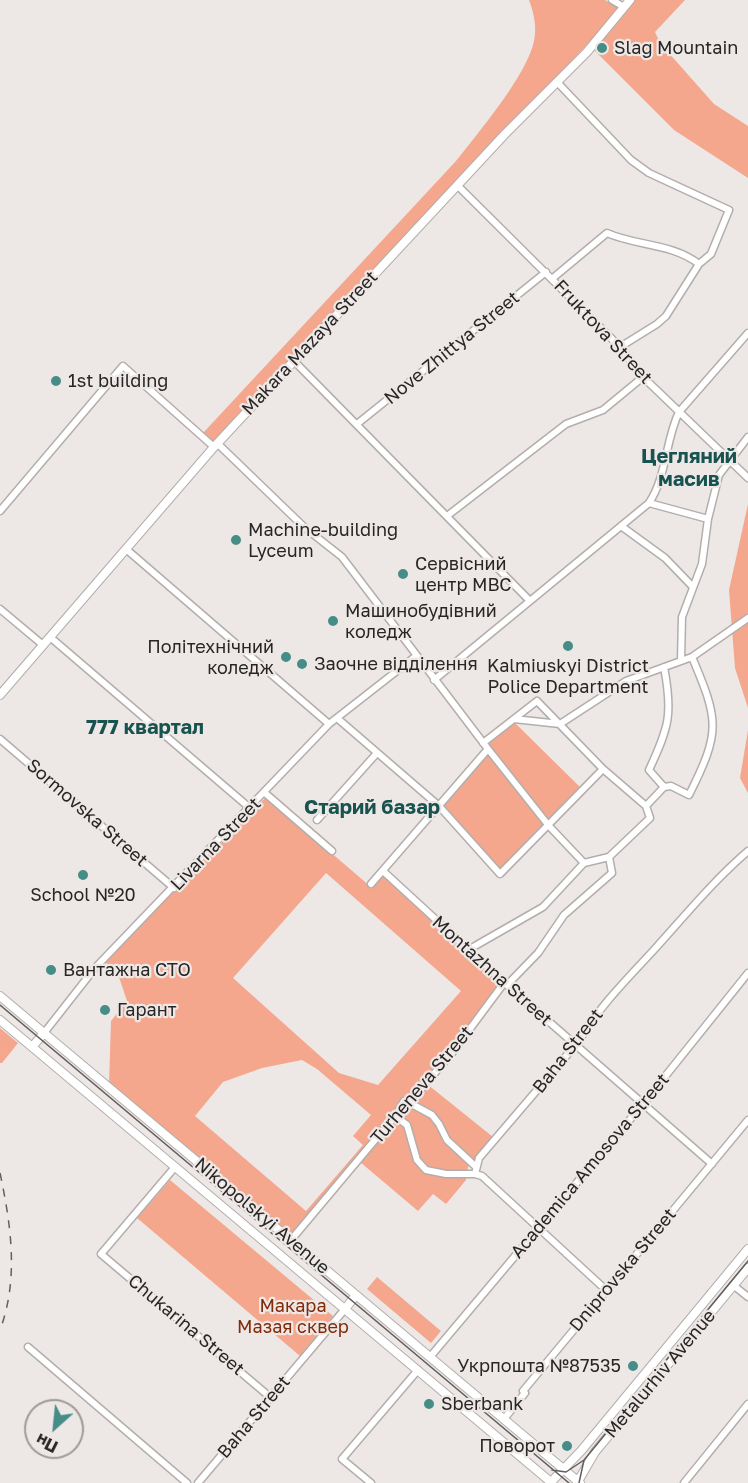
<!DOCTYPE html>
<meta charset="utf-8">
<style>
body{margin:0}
#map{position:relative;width:748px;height:1483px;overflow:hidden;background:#ede8e6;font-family:"Golos Text",sans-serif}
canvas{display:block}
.north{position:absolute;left:24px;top:1399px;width:60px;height:60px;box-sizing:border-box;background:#ede8e6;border:2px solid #9e9a99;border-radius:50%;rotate:207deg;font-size:16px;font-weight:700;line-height:24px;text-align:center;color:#282625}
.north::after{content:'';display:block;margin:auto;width:21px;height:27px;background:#468d88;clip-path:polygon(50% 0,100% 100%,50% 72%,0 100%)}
</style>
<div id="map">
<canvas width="748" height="1483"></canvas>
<div class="north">Пн</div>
</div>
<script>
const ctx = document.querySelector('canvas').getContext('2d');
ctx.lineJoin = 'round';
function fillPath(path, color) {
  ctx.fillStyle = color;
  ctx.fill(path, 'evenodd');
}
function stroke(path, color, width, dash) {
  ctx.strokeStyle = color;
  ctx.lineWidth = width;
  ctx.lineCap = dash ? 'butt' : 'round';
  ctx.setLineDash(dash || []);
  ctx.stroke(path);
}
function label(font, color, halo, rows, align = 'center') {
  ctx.font = font + ' "Golos Text",sans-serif';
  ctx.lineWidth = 4.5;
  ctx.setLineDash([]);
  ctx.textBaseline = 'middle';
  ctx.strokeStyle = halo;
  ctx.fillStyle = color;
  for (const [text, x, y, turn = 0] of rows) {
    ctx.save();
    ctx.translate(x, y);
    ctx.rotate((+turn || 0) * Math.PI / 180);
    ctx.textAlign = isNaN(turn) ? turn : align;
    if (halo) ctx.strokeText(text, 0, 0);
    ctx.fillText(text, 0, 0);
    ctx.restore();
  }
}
fillPath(new Path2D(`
 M529,0H605L620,9L215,444L203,433L456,161C478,133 527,75 534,41C537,27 534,13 529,0Z
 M633,0H685L655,32L660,43L714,104L748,126V178L674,130L592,48Z
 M748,504V708L735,668L729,590Z
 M513,721L582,789L549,824L485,743Z
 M748,730V793L740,778Z
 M488,752L547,825L500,872L441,806Z
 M266,797L371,887L383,874L501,984L450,1050L290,1237L109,1085L111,1021L127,1001L117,971L105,962ZM326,873L461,991L378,1085L339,1073L233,978ZM302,1060L317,1069L371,1115L353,1136L363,1145L306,1211L195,1116L223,1082L262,1068Z
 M0,1028L18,1043L2,1063H0Z
 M427,1084L493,1137L468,1167L466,1180L446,1204L433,1194L418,1211L360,1162Z
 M170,1180L333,1316L300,1356L137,1218Z
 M377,1277L441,1331L431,1343L367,1289Z`), '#f4a78d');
const minor = new Path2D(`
 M612,0L624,7
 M557,82L631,160L649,173L729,210L711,254L699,264L666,316L657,324L620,347
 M457,185L620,347L643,377L748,478
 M553,278L607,233C636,246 672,243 699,264
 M294,361L530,601
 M357,424L546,272
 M217,443L304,527L342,557L488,749L549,826L584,863
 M649,503L708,519
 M0,511L123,366L214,447
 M447,516L566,424L603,410L643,377
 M621,526L665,558L693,587
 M126,549L329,724
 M0,609L43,645
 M50,637L251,809
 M681,661L682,617L702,564L708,519L719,475L748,437
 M664,667C673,714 669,727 649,770L664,787
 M434,680L649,503C667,476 665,441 679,412L748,333
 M337,718L439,806L500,874L603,769
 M514,719L560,724
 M560,724L626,681L692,657L748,618
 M0,739L174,888
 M265,793L332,851
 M646,806L664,787L671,786L689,795C721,731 719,721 692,657
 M317,820L377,753
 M383,871L507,985L712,1164
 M371,884L488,749
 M468,950L543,907L584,863L609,857L650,818L646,806L603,769L537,701L483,743
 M507,985L538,953L564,915L612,873L609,857
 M44,1033L95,968L329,724L416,656
 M408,1102L432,1115L439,1124L447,1140L475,1166
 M395,1116L407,1125L417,1160L426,1170L446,1174H475L479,1158L579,1041C599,1007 626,980 652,952C684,917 712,882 748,851
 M175,1167L101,1254L270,1397
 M475,1174L482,1176L606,1290
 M291,1240L395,1116L404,1101L408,1102L414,1097L452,1053L504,983
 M733,1285L748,1297
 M28,1347L187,1483
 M430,1357L643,1104L748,973
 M504,1419L525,1393L523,1391L748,1120
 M198,1483L345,1309
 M371,1483L342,1459L418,1370
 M684,1483L748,1404`);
const major = new Path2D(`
 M0,695L214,447L505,134L587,52L630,0
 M0,996L580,1483
 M0,1020L552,1483
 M32,1047L44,1033
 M345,1309L356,1295
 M551,1482L581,1451L748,1249
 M577,1483L595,1452L748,1268`);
stroke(minor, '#b3aeac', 9);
stroke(major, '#b3aeac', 10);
stroke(minor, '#fff', 6);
stroke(major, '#fff', 8);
stroke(new Path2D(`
 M0,1005L569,1483
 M552,1470L566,1472L584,1460L748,1261
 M579,1483L584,1460`), '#625f5e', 1.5);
stroke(new Path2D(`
 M0,1173C11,1225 19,1279 0,1330`), '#625f5e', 1.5, [8, 8]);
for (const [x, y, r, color] of [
 [602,48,6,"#468d88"],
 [56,381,6,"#468d88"],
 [236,540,6,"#468d88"],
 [403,574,6,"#468d88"],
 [333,621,6,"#468d88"],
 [568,646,6,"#468d88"],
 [286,657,6,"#468d88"],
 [302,664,6,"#468d88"],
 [83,875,6,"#468d88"],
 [51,970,6,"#468d88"],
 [105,1010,6,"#468d88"],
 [633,1366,6,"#468d88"],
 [429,1404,6,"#468d88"],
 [567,1446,6,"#468d88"]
]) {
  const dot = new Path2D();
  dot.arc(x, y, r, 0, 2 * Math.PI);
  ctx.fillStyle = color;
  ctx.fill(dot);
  stroke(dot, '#ede8e6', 2);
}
label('18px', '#282625', '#ede8e6', [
 ["Slag Mountain",614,48],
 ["1st building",68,381],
 ["Machine-building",248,530],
 ["Lyceum",248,551],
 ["Сервісний",415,564],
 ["центр МВС",415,585],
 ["Машинобудівний",345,611],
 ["коледж",345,632],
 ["Політехнічний",274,647,"right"],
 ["коледж",274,668,"right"],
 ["Заочне відділення",314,664],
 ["Kalmiuskyi District",568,666,"center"],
 ["Police Department",568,687,"center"],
 ["School №20",83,895,"center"],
 ["Вантажна СТО",63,970],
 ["Гарант",117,1010],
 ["Укрпошта №87535",621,1366,"right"],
 ["Sberbank",441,1404],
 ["Поворот",555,1446,"right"]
], 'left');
label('18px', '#282625', '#ede8e6', [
 ["Fruktova Street",603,332,47],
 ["Makara Mazaya Street",310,343,-47],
 ["Nove Zhittya Street",452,348,-39],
 ["Sormovska Street",87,813,41],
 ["Livarna Street",216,844,-46],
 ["Montazhna Street",492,971,42],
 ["Baha Street",568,1051,-52],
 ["Turheneva Street",422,1085,-50],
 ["Academica Amosova Street",590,1166,-50],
 ["Nikopolskyi Avenue",262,1216,40],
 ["Dniprovska Street",623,1270,-50],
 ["Chukarina Street",186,1325,40],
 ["Metalurhiv Avenue",660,1374,-50],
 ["Baha Street",254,1417,-50]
]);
label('18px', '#812b08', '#ede8e6', [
 ["Макара",293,1306],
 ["Мазая сквер",293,1327]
]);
label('bold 20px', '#18534f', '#ede8e6', [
 ["Цегляний",689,457],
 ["масив",689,480],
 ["777 квартал",145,728],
 ["Старий базар",372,808]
]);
</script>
